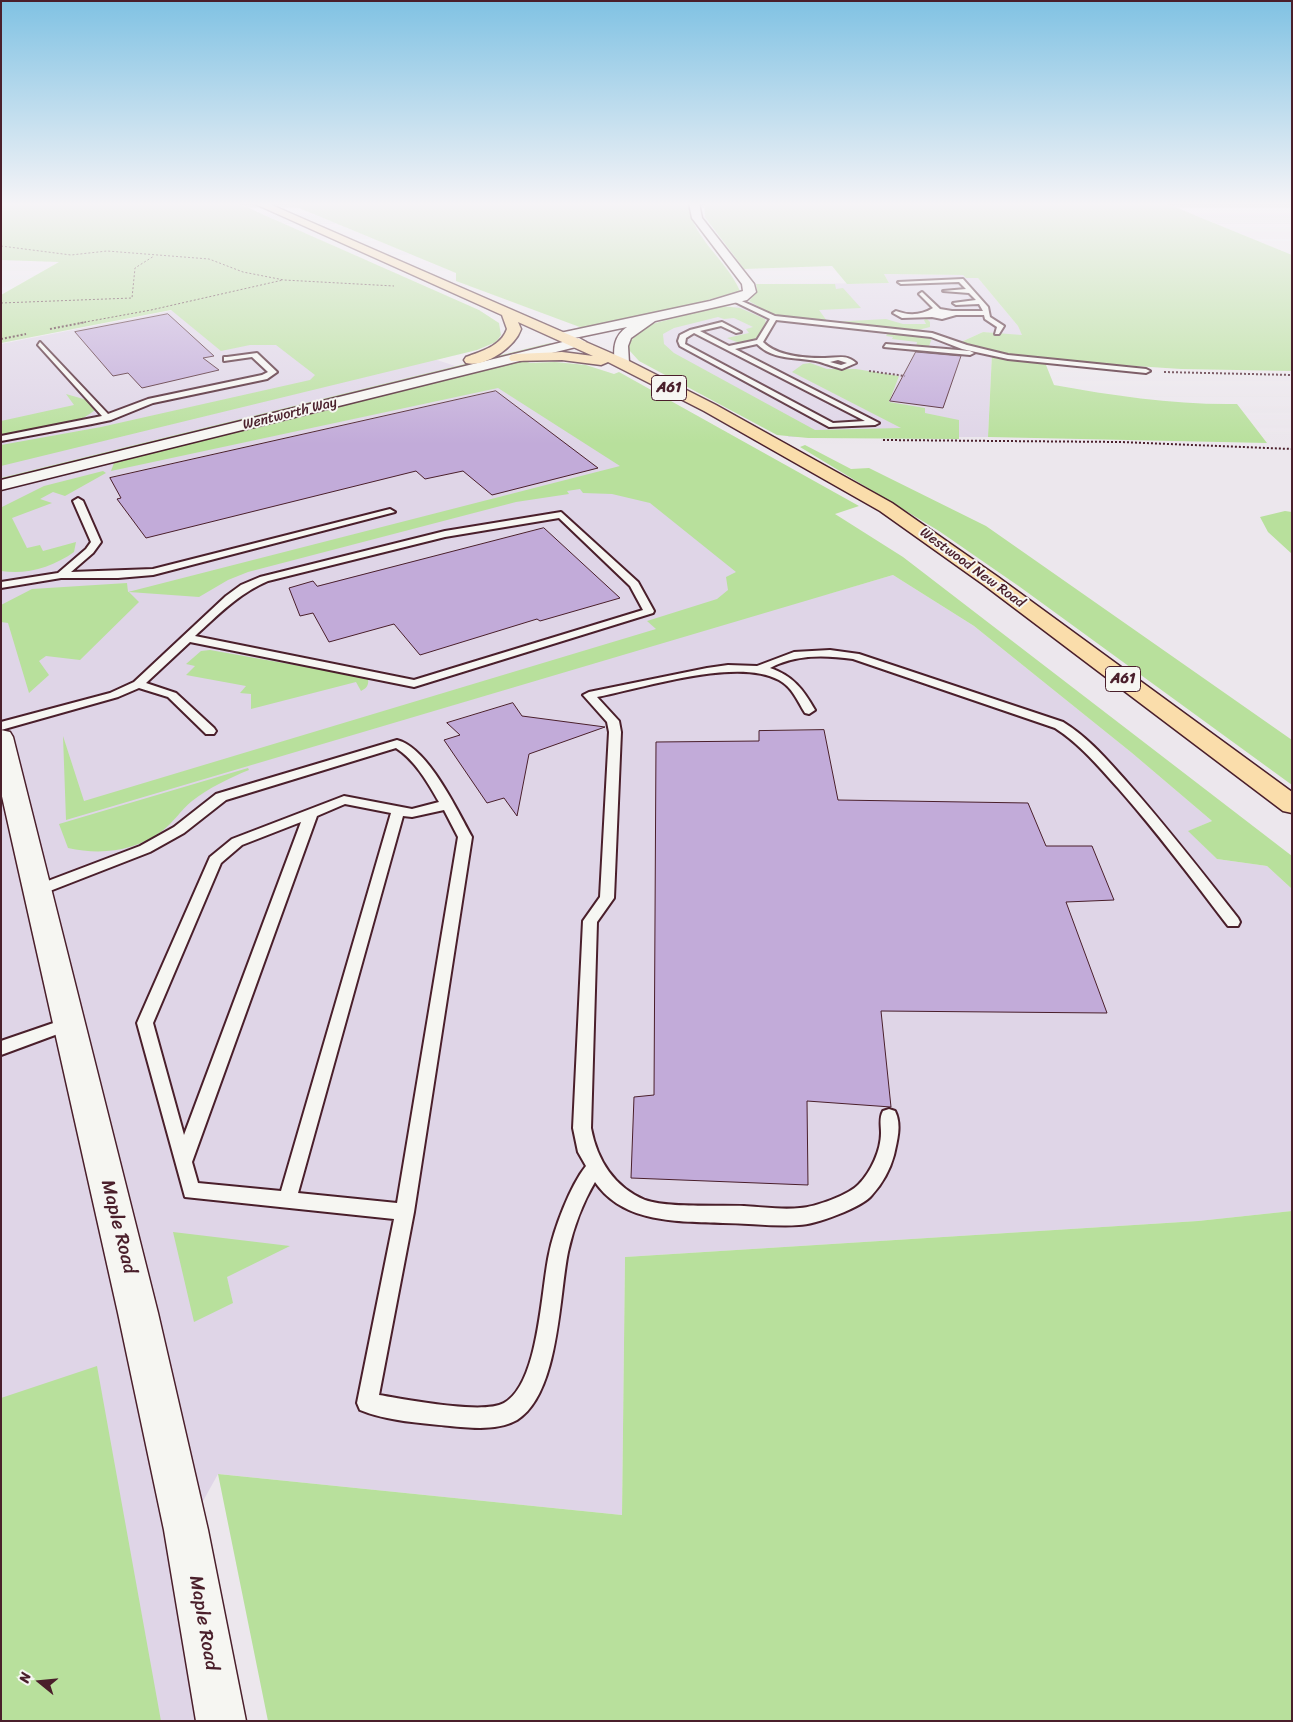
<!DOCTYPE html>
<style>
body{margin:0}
#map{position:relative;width:1293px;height:1722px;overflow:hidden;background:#ece7ed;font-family:Sriracha,sans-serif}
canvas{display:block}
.frame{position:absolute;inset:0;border:2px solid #4a1f2b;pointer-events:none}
.north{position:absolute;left:15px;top:1657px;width:50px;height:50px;-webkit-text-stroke:4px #f6f6f2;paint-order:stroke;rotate:287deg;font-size:14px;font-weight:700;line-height:20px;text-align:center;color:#4a1f2b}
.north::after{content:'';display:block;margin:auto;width:18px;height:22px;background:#4a1f2b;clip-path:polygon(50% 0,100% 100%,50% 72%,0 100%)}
</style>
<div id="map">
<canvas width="1293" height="1722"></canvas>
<div class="frame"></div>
<div class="north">N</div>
</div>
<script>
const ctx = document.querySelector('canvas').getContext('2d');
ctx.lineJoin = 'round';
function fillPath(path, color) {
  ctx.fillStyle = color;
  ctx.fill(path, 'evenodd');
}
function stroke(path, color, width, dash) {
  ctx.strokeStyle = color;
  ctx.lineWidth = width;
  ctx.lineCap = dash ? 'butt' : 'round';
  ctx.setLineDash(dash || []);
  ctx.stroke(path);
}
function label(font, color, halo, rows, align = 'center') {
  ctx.font = font + ' Sriracha,sans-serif';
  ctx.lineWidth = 4;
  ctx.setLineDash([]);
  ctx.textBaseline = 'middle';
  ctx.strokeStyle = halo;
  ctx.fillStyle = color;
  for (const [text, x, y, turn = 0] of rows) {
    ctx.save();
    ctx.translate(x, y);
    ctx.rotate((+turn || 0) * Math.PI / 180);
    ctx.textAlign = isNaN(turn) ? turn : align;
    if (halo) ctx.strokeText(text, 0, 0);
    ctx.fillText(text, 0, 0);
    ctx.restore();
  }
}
fillPath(new Path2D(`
 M884,274L963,275L966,278H978L1018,326L1023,336L983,332L961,342L992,352L988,437H789L668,358L656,330L754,301L760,291L756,284L889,283Z
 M277,290L418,354L503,381L828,594L893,575L974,626L1132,753L1212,821L1189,831L1217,859L1267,866L1292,889V1211L1198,1221L625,1257L622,1515L218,1474L187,1530L221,1721H1V344Z`), '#dfd5e7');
fillPath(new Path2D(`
 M1,203H237L479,310L499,323L501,335L496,342L477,350L1,466V445L101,427L310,380L315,375L276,345H250L221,351L171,310L1,343V295L59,262L1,260Z
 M287,203H688C691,237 727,260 740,291L675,309L585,329L456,281V273Z
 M704,203H1165L1292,255V371L1181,369L1044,360L1054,385C1115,396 1176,405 1237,404L1267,443L988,437L992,353L961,342L983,332L1022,335L1018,326L978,278H966L963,275L884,274L889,283L847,284L832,266L744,269L705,217Z
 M756,284H835L836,289L843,288L861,308L819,310L827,321L771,314L749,301L757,291Z
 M721,306L740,308L765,319L766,323C757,342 746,348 727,338L749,333L746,329L753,327L734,318L724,319L718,317L674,328L663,334L664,344L674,353L815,430L901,428L792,372L803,364L810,363L827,369H856L899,376L889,402L925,408V413L959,420V439L808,438L777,435L639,361L629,350V342L648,325Z
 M926,318L930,322V327L914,331L831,322L886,319L903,324H926L924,320Z
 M888,333L932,338L928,349L916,347L917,342L892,339L893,337L886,336Z
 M550,343L552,344L1,480V478Z
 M516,358L530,363L555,362L586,365L614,374L619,372L859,506L835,514L903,557L1292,856V889L1267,866L1217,859L1188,831L1212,821L1132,753L974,626L893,575L66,820L63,736L84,801L656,629L647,621L717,599L728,590L726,577L736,572L650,503L612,494L583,493L580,489L567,491L569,494L516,502L248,572L228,580L199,597L129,592L139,602L80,660L46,656L39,661L49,675L29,693L8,623L1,622V605L32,589L127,583L128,592L620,466L498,388L111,471L114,463L473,372Z
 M66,394L87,400L95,405V410C71,430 31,431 1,436V421L74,405Z
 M805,445L851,469L869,468L986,526L1292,740V785L1020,587L939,531L800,447Z
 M103,471L106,473L65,496L53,492L40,499L52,503L12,518L27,548L40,545L43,551L76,542L74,552C53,567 27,575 1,571L2,507L44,486Z
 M1285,511L1292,512V554L1268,532L1260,517Z
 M210,650L368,678C369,685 367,688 361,691L356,682L251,709V694L240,693L246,686L186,675L195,666L186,664L201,651Z
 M248,768L249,770C229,778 209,788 192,801C181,810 173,823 162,831C134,852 100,855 68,848L59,824Z
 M1292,1211V1721H268L218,1474L622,1515L625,1257L1198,1221Z
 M173,1232L290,1246L227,1277L233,1303L194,1322Z
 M97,1366L161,1721H1V1398Z`), '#b8e09c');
const building = new Path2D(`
 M168,314L214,356L203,358L219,370L142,388L128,373L113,376L75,332Z
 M916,352L961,356L943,408L890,401Z
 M496,391L598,468L492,495L463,471L425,479L416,471L146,538L117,499L121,498L110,478Z
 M544,528L620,598L540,621L537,619L420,655L394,624L329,642L313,613L300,616L289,588L313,581L317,586Z
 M513,703L522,716L605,727L529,754L517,816L504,798L487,803L444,740L460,735L447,723Z
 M824,730L838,800L1028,803L1046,846H1092L1114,900L1066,902L1107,1013L881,1011L891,1107L807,1101L808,1185L631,1178L634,1097L654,1095L656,742L759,741V731Z`);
fillPath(building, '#c2abd9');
stroke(building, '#4a1f2b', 1);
const lane = new Path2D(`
 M963,279L988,307L990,317L1004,326L999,334H995L997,327L985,319L984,315H956L942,319L932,317L902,318L893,313L896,311C909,316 922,315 933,308L919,294L922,292L940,309L952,311H983L979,304L956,305L953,303L976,300L969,293L943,291L966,289L959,282L901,284L898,282Z
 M735,298L775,316L932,333L967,345L1008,355L1146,369L1150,371L1146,373L1008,359L962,349L931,337L776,320L763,342C777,356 803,358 822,358C835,359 845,353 856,363L842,369C835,367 826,364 820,362C799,356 775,362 757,344L735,349L879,423L875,425L829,427L680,346L678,341L680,335L690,330L722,322L741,332L736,333L721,326L700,331L729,346L757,340L770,319L733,301ZM694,333L865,421L833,423L685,344L686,338ZM838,360L847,363L841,365L830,362Z
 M40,342L108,414L148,399L262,375L268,372L252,357L224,361V357H227L257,353L277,372L267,379L153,403L111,420L92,424L1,441V436L102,416L38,345Z
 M886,344L970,351L974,353L970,355L884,347Z
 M78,498L83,501L101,542L93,553L71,572L153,569L390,509L395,512L153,575L118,578H61L1,588V582L58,573L86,549L91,542L73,501Z
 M561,512L638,582L654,611L653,613L414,687L190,642L146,683L176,693L214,728L216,731L214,734H206L168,697L139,688L118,697L1,730V722L110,693L134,682L226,596L241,585L260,577L445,531ZM559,518L630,586L643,610L414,680L195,636C218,615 238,594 268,581L445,537Z
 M830,650L859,654L1063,722C1089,738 1107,760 1127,782C1166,826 1202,872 1238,918L1240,922L1238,926H1228C1192,879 1157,832 1118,788C1098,766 1080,744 1055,728L853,659C825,655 796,654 770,668C793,676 803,689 815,710L809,714L805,713C797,700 792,687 779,680C737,657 643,688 597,697L619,721L621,732L614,898L597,922L591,1128C597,1160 614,1187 645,1200C668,1208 718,1205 744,1206C762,1207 782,1210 800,1208C815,1207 849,1195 859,1184C871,1172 881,1150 881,1133C881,1125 879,1118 883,1111L889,1109L895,1111C902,1125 897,1141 894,1155C890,1170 882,1184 872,1195C863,1207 815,1225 799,1225C775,1227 748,1223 723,1223C678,1221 624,1224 595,1182C583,1202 573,1229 568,1252C559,1296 559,1394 517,1420C498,1431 471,1428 450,1426C421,1423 386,1421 360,1410L357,1403L394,1219L185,1197L137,1023L210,857L232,839L344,796L412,809L439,802C428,783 415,760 396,748L226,800L184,833L150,852L37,896L32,895L30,891L32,887L140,846L174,827L216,794L397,740C428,748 457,810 472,837L414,1212L379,1395C404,1399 483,1415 504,1403C539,1384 541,1290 549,1254C554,1229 570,1186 586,1166L578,1152L573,1128L583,921L600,897L609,732L607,722L583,695L589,692L707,668L728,665L757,666L794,652ZM345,804L391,813L281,1191L198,1183L192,1162L317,816ZM444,810L458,837L397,1203L298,1193L403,816L412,817ZM301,822L184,1135L153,1023L221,863L242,845Z
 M68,1018L74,1020L76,1024L74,1028L1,1055V1041Z`);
const street = new Path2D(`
 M689,203H699L702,218L754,284L756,292L747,300L655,321L631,338L628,346L629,363L622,367L615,363C613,348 614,336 627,327L565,340L560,339L558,336L560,333L710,301L743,291L742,284L692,218Z`);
const secondary = new Path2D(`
 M579,338L586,342L584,345L1,490V480Z
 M1,730L10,732L13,737L158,1313L208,1530L246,1721H196L164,1530L118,1313L1,792Z`);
const highway = new Path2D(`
 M253,203H267L627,360L716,405L892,503L998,577L1292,792V813L1283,811L984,585L880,511L704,411L608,362L601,365L562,360L511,361L509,358L511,355L516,354L562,352L593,356L518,322L521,329C515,347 485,368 466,363L464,360L466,357C482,351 501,346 507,329L502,315Z`);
stroke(lane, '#4a1f2b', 4);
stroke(street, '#4a1f2b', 3);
stroke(secondary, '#4a1f2b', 3);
stroke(highway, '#4a1f2b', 3);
stroke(new Path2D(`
 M1,246L71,255L107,251L209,259L243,272L284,280L394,286
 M1,303L132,298L135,268L154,256
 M80,323L151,310L283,280`), '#4a1f2b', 1, [2, 2]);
stroke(new Path2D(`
 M50,329L86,322
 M1,339L26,334
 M869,371L905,376
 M1164,372L1292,375
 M883,440L1120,442L1292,449`), '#4a1f2b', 2, [2, 2]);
fillPath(lane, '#f6f6f2');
fillPath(street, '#f6f6f2');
fillPath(secondary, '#f6f6f2');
fillPath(highway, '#faddab');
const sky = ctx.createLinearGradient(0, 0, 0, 444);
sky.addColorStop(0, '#80c2e3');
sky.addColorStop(0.46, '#f6f4f7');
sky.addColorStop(1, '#f6f4f700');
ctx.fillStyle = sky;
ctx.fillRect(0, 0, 1293, 444);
label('14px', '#4a1f2b', '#f6f6f2', [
 ["Wentworth Way",290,414,-14],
 ["Westwood New Road",972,568,36]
]);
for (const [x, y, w] of [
 [669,388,35],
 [1123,679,35]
]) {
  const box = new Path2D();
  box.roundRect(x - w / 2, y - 12.5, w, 25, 4);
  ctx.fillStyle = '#f6f6f2';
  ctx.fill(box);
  stroke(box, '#4a1f2b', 1);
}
label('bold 15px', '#4a1f2b', null, [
 ["A61",669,388],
 ["A61",1123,679]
]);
label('19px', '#4a1f2b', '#f6f6f2', [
 ["Maple Road",118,1227,76],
 ["Maple Road",203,1623,80]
]);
</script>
